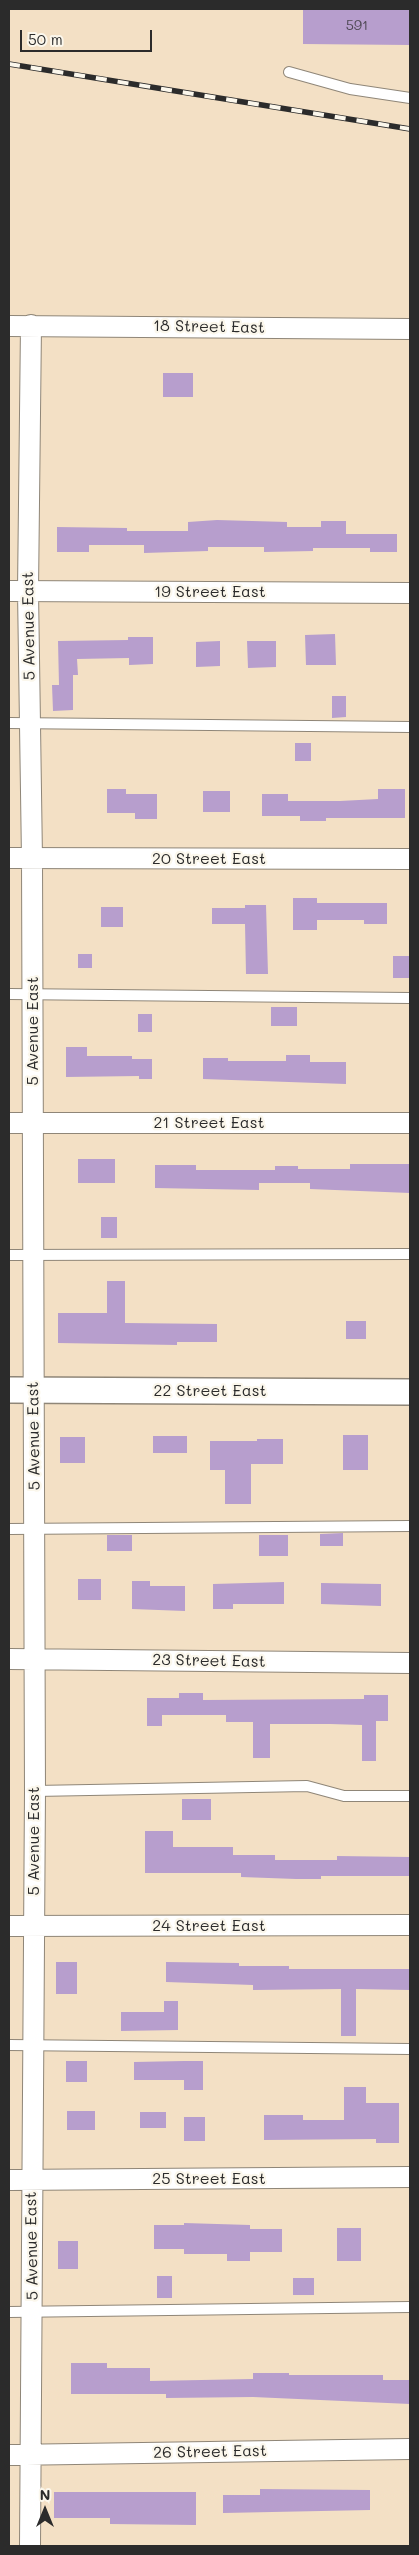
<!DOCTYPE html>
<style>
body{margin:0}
#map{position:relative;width:419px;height:2555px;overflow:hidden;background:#f3e0c5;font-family:Mali,sans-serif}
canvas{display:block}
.frame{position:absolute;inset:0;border:10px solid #2b2b2b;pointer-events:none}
.north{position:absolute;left:20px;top:2485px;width:50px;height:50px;-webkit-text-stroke:4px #fbf7ec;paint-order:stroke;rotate:0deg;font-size:14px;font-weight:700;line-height:20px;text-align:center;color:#2b2b2b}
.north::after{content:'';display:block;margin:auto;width:18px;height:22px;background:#2b2b2b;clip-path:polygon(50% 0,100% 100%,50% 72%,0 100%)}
.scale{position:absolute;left:20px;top:30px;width:132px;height:22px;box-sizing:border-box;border:2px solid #2b2b2b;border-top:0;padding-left:6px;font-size:15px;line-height:18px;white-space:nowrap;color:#2b2b2b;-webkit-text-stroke:4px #fbf7ec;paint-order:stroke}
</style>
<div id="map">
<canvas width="419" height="2555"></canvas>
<div class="frame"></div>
<div class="north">N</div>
<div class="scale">50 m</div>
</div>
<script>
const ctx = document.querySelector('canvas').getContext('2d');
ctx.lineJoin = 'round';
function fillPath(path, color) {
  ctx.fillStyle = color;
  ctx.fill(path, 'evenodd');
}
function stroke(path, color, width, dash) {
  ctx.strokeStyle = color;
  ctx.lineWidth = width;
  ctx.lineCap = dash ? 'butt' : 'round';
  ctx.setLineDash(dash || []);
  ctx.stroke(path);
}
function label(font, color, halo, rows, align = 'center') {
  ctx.font = font + ' Mali,sans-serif';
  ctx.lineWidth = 4.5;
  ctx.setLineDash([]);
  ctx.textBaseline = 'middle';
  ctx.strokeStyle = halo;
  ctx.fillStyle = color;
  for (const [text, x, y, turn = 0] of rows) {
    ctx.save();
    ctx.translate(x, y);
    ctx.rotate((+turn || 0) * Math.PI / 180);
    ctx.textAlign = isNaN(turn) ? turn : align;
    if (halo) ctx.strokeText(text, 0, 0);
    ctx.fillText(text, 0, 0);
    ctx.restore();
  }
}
fillPath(new Path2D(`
 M303,9H410V45L303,44Z
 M163,373H193V397H163Z
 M217,520L287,522V527H321V521H346V534H397V552H370V548H313V551L264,552V547H208V551L144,553V545H89V552H57V527L127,528V531H188V522Z
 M335,634L336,665H306L305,635Z
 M128,637H153V664L129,665V658L77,659L78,675H73V710L53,711L52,685H59L58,641L128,640Z
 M220,641V666L196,667V642Z
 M247,641H276V667L248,668Z
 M332,696H346V717L332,718Z
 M295,743H311V761H295Z
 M107,789H126V794H157V819H135V813H107Z
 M378,789H405V818H326V821H300V816H262V794H288V801H340L378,799Z
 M203,791H230V812H203Z
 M293,898H317V903H387V924H364V920H317V930H293Z
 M245,905H266L268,974H246L245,924H212V908H245Z
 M101,907H123V927H101Z
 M78,954H92V968H78Z
 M393,956H410V978H393Z
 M271,1007H297V1026H271Z
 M138,1014H152V1032H138Z
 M66,1047H87V1056H132V1059H152V1079H139V1076L66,1077Z
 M286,1055H310V1062H346V1084L203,1079V1058H228V1061H286Z
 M78,1159H115V1183H78Z
 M350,1164H410V1193L310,1189V1183H259V1190L155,1188V1165H196V1170H275V1166H298V1169H350Z
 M101,1217H117V1238H101Z
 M107,1281H125V1323L217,1324V1342H177V1345L58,1343V1313H107Z
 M346,1321H366V1339H346Z
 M343,1435H368V1470H343Z
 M153,1436H187V1453H153Z
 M60,1437H85V1463H60Z
 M257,1439H283V1464H251V1504H225V1470H210V1441H257Z
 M343,1533V1546H320V1534Z
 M107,1535H132V1551H107Z
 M259,1535H288V1556H259Z
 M78,1579H101V1600H78Z
 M132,1581H150V1586H185V1611L132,1609Z
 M284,1582V1604H233V1609H213V1584Z
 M321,1583L381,1584V1606L321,1604Z
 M179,1693H203V1700L364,1699V1695H388V1721H376V1761H362V1725L330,1724H270V1758H253V1722H226V1715H162V1726H147V1698H179Z
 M182,1799H211V1820H182Z
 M145,1831H173V1847H233V1855H275V1860H337V1856L410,1857V1876H321V1879H296L241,1877V1873H145Z
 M56,1962H77V1994H56Z
 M166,1962L239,1963V1966H289V1969H410V1990L356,1989V2036H341V1989L253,1990V1985L166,1982Z
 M164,2001H178V2030L121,2031V2012H164Z
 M66,2061H87V2082H66Z
 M184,2061H203V2090H184V2080H134V2062Z
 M344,2087H366V2103H399V2143H376V2139L264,2140V2115H303V2120H344Z
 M67,2111H95V2130H67Z
 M140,2112H166V2128H140Z
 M184,2117H205V2141H184Z
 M184,2223L250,2225V2229H282V2252H250V2261H227V2254H184V2249H154V2225H184Z
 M337,2228H361V2261H337Z
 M58,2241H78V2269H58Z
 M157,2276H172V2298H157Z
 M293,2278H314V2295H293Z
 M71,2363H107V2368H150V2381L253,2379V2373H289V2375H383V2380H410V2404L253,2397L166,2398V2394H71Z
 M260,2489L370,2490V2510L223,2513V2495H260Z
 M54,2492H196V2525L110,2524V2518H54Z`), '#b79ecd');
const service = new Path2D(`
 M289,72L350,89L410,98
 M9,723L410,727
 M9,994L410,998
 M9,1255L410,1254
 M9,1529L410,1526
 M35,1791L307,1786L344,1796H410
 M9,2045L410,2049
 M9,2312L410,2307`);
const minor = new Path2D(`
 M9,326L410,329
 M9,591L410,593
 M9,858L410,859
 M9,1123H410
 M9,1659L410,1663
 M9,1926L410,1925
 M9,2180L410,2177
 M9,2455L410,2449
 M30,2546L35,1791L32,859L28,591L31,325`);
const tertiary = new Path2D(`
 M9,1390L410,1392`);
stroke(service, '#8f8678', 12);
stroke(minor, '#8f8678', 22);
stroke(tertiary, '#8f8678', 28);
stroke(service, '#fff', 10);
stroke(minor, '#fff', 20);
stroke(tertiary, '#fff', 25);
const rail = new Path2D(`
 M9,64L410,129`);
stroke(rail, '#2b2b2b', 5.5);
stroke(rail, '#fbf7ec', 4, [11]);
label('14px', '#4e4854', null, [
 ["591",357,26]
]);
label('16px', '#2b2b2b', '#fbf7ec', [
 ["18 Street East",209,327,1],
 ["19 Street East",210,592],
 ["5 Avenue East",29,626,-91],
 ["20 Street East",209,859],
 ["5 Avenue East",33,1031,-90],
 ["21 Street East",209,1123],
 ["22 Street East",210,1391],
 ["5 Avenue East",34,1436,-91],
 ["23 Street East",209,1661,1],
 ["5 Avenue East",34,1841,-90],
 ["24 Street East",209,1926],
 ["25 Street East",209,2179],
 ["5 Avenue East",32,2246,-91],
 ["26 Street East",210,2452,-1]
]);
</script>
